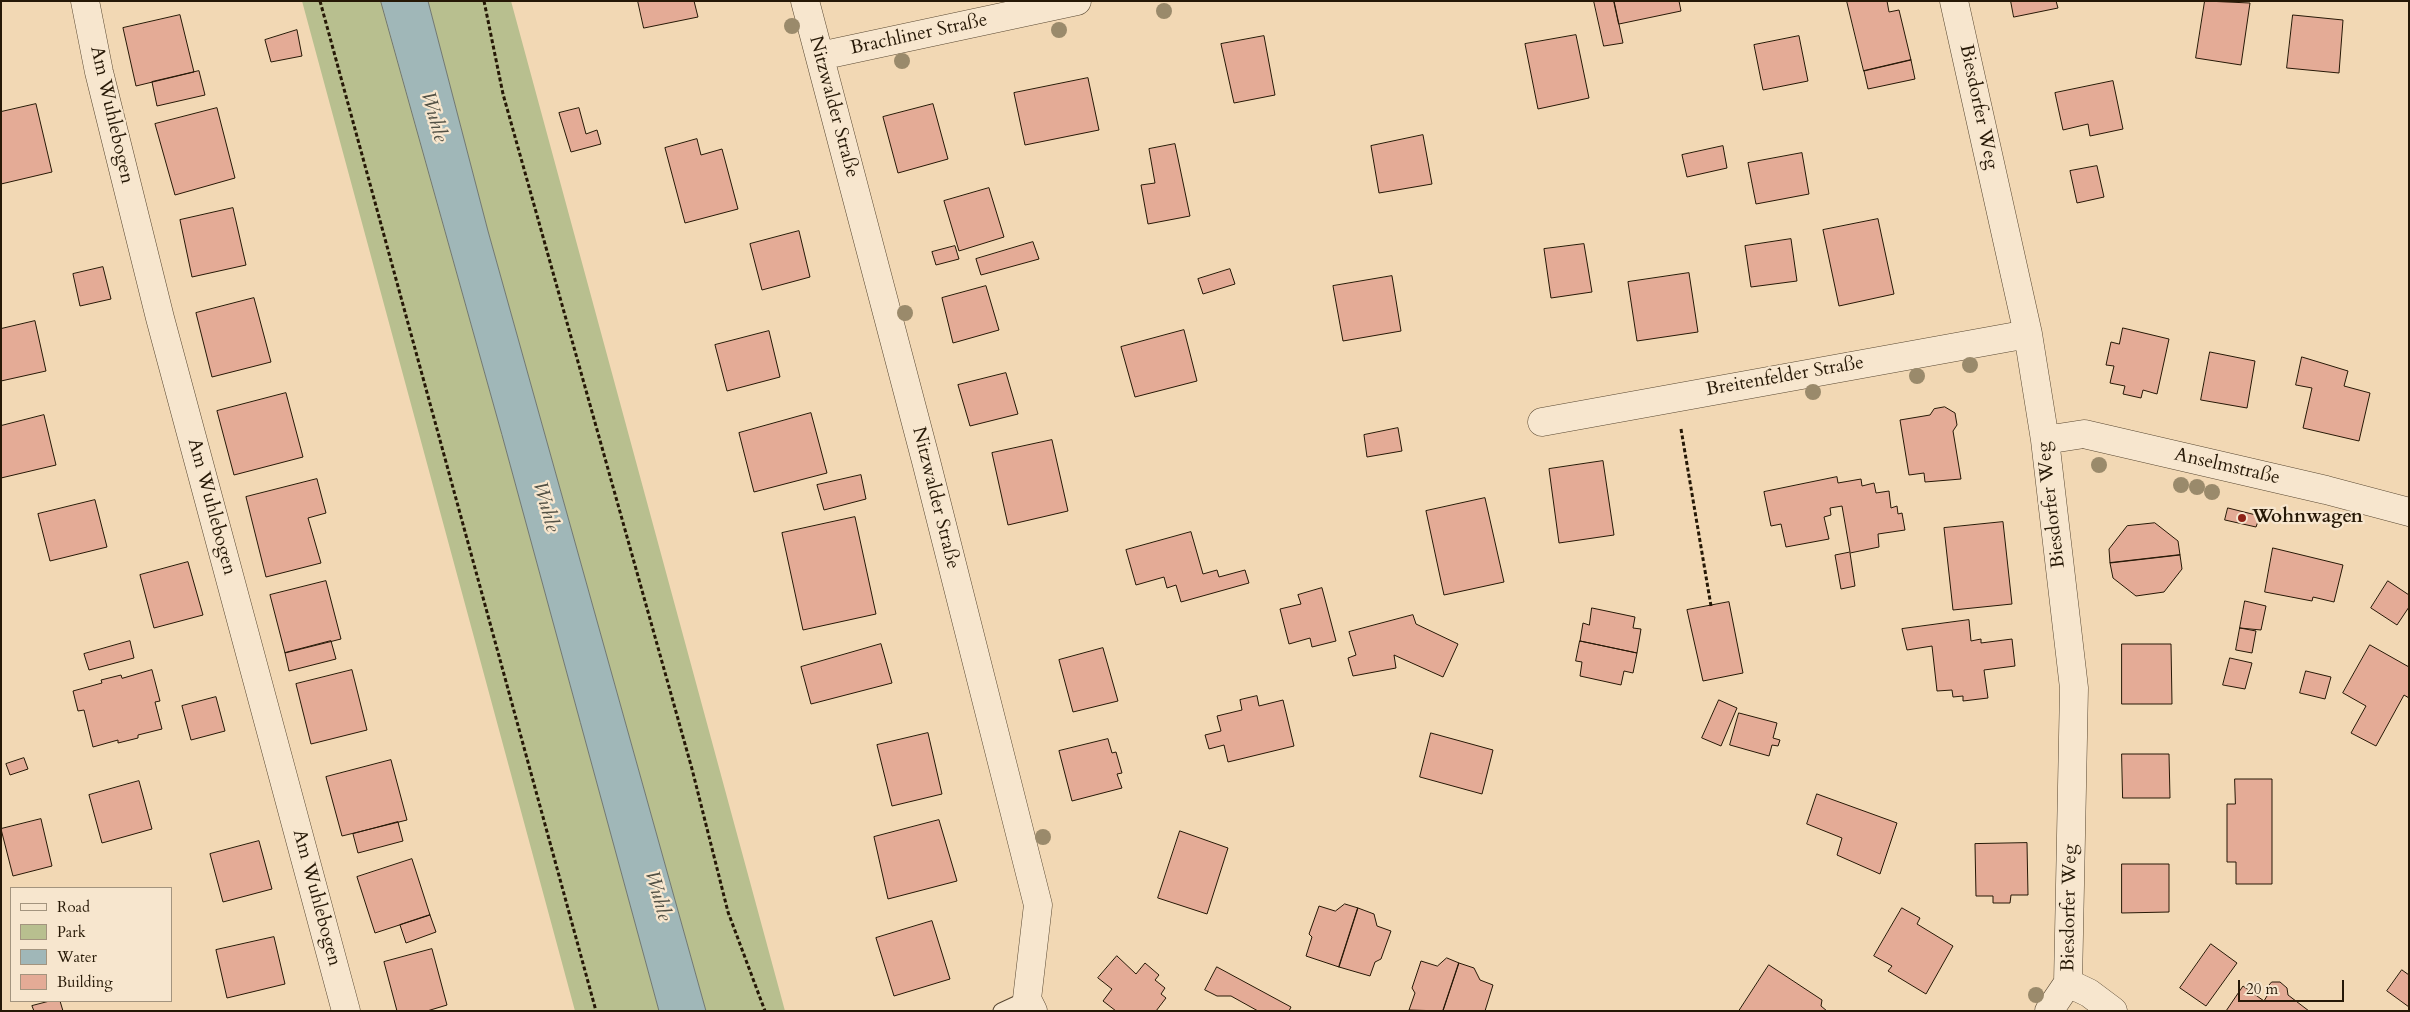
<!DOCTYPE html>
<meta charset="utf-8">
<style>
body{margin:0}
#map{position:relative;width:2410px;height:1012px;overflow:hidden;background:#f2d8b4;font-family:Cardo,serif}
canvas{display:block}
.frame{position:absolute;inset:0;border:2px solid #261806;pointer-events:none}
.legend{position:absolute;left:10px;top:887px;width:162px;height:115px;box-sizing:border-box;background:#f7e6ce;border:1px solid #a3947e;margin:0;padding:6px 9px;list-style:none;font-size:15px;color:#261806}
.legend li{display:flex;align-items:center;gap:10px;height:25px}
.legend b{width:25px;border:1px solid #a3947e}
.scale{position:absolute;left:2238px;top:980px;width:106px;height:22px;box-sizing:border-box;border:2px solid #261806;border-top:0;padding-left:6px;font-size:15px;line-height:18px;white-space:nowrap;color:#261806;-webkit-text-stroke:4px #f7e6ce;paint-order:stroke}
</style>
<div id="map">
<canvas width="2410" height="1012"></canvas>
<div class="frame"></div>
<ul class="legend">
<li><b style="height:6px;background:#f7e6ce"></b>Road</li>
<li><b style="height:14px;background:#b8bf8f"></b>Park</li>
<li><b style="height:14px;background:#a0b7b8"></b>Water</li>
<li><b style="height:14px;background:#e4ab96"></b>Building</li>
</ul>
<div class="scale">20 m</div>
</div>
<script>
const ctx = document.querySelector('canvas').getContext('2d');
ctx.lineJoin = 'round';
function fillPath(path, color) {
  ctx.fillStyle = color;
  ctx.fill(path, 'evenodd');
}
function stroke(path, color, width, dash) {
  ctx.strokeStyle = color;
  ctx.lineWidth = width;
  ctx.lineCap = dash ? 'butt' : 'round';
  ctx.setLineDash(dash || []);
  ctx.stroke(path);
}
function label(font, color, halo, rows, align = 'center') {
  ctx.font = font + ' Cardo,serif';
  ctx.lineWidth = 4.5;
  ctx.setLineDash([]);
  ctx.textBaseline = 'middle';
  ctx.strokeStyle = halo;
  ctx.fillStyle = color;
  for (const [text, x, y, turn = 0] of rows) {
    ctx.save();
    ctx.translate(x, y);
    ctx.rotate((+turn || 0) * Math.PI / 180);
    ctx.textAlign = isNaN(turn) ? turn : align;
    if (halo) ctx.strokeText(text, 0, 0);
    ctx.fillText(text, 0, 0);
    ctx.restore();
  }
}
fillPath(new Path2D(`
 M302,1H381L502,435L659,1011H575Z
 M428,1H511L785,1011H706L488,231Z`), '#b8bf8f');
const water = new Path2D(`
 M381,1H428L488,231L706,1011H659L502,435Z`);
fillPath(water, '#a0b7b8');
stroke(water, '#6f7771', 1);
const building = new Path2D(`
 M638,1H694L698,17L644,28Z
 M1594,1H1614L1623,43L1604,46Z
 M1614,1H1679L1681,11L1619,24Z
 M1847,1H1887L1889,12L1899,10L1911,60L1864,71Z
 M2011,1H2056L2058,8L2014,17Z
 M2205,1L2250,3L2241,65L2196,58Z
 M180,15L194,72L136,86L123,28Z
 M2293,15L2343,20L2339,73L2287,68Z
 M297,30L302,56L271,62L265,40Z
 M1576,35L1589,98L1538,109L1525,44Z
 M1264,36L1275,95L1234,103L1221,44Z
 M1799,36L1808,81L1763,90L1754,45Z
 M1911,60L1915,79L1868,89L1864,71Z
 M199,71L205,95L157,106L152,82Z
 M1088,78L1099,130L1025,145L1014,93Z
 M2113,81L2123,129L2090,136L2088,124L2063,130L2055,93Z
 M36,104L52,172L1,184V112Z
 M933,104L948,159L898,173L883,117Z
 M217,108L235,178L175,195L155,124Z
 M579,108L586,134L597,130L601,144L571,152L559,113Z
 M1423,135L1432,184L1379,193L1371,146Z
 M697,139L701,155L722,149L738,209L685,223L665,148Z
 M1175,144L1190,216L1148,224L1141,185L1155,183L1149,149Z
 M1723,146L1727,168L1687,177L1682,155Z
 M1802,153L1809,194L1756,204L1748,163Z
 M2097,166L2104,197L2077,203L2070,171Z
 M989,188L1004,237L959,251L944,201Z
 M233,208L246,265L192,277L180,220Z
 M1878,219L1894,294L1839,306L1823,230Z
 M799,231L810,277L762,290L750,244Z
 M1791,239L1797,281L1751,287L1745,246Z
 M1033,242L1039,259L981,275L976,259Z
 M1584,244L1592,292L1551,298L1544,249Z
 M955,246L959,259L936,265L932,252Z
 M103,267L111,299L80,306L73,274Z
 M1230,269L1235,284L1203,294L1198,279Z
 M1689,273L1698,332L1637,341L1628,282Z
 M1392,276L1401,331L1343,341L1333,286Z
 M986,286L999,330L953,343L942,298Z
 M254,298L271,362L212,377L196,313Z
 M35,321L46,371L1,381V329Z
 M2123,328L2169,339L2157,394L2143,390L2141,398L2123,394L2125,386L2110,383L2114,366L2106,365L2111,342L2119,344Z
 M1184,330L1197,381L1135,397L1121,347Z
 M769,331L780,377L727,391L715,345Z
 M2210,352L2255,361L2247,408L2201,400Z
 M2302,357L2348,371L2344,386L2370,393L2359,441L2303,428L2312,388L2296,385Z
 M1006,373L1018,414L970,426L958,385Z
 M286,393L303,457L234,475L217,411Z
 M1945,407L1955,413L1957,425L1953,431L1961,479L1925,482L1924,473L1909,475L1900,420L1930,415L1934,409Z
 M811,413L827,473L754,492L739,433Z
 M44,415L56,465L1,478V426Z
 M1398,428L1402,451L1367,457L1364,435Z
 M1052,440L1068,511L1008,525L992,453Z
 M1603,461L1614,535L1559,543L1549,469Z
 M861,475L866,499L824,510L817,485Z
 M1837,477L1838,483L1861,479L1862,486L1874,483L1876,493L1889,491L1891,508L1897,506L1898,514L1902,513L1905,530L1878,534L1879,547L1850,553L1855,586L1841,589L1835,555L1850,552L1842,506L1830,508L1831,515L1824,517L1829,539L1786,547L1781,524L1771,526L1764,492Z
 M317,479L326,513L308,518L321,563L266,577L246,497Z
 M1485,498L1504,582L1444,595L1426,511Z
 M95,500L107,547L50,561L38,514Z
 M2228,508L2260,516L2256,527L2225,520Z
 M855,517L876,614L803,630L782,533Z
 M2003,522L2012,604L1953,610L1944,528Z
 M2155,523L2178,541L2180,555L2110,563L2109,549L2127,526Z
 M1191,532L1203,574L1217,570L1219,577L1245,570L1249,583L1181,602L1176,585L1167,588L1164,577L1136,585L1126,550Z
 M2273,548L2343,565L2334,602L2313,597L2312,601L2265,592Z
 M2180,555L2182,569L2164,592L2136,596L2113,578L2110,563Z
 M188,562L203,615L154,628L140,575Z
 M326,581L341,639L285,653L270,595Z
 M2388,581L2409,595V607L2397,625L2371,608Z
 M1322,588L1336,641L1312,647L1310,638L1289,644L1280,609L1301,604L1298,595Z
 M2245,601L2266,606L2261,630L2240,628Z
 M1729,602L1743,673L1703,681L1687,610Z
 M1592,608L1635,617L1633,628L1641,629L1637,653L1580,641L1583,623L1589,625Z
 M1413,615L1416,624L1458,644L1443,677L1394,655L1396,668L1353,676L1348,658L1356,655L1349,632Z
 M1969,620L1971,641L1981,639V643L2012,639L2015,666L1984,670L1988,698L1963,701V696L1953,697L1952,690L1937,691L1932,646L1907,650L1902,629Z
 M2240,628L2256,631L2252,653L2236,650Z
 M130,641L134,658L89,670L84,654Z
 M331,641L336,659L289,671L285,653Z
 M1580,641L1637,653L1633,673L1624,671L1621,685L1580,676L1582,662L1576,661Z
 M881,644L892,683L811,704L801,667Z
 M2122,644H2171L2172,704H2122Z
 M2370,645L2409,667V698L2404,695L2376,746L2351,733L2366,706L2343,693Z
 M1103,648L1118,701L1073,712L1059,660Z
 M2230,658L2252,663L2245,689L2223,685Z
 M152,670L160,701L155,702L162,729L138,735V738L118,743V740L93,747L84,710L78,711L73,691L102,683L101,680L121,675L122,678Z
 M352,670L367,730L311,744L296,684Z
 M2306,671L2331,677L2325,699L2300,693Z
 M1257,696L1259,706L1283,700L1294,746L1228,762L1224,745L1209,749L1205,735L1221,731L1217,716L1242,710L1240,700Z
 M216,697L225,731L191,740L182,706Z
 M1719,700L1737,708L1721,746L1702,738Z
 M1739,713L1777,723L1773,738L1780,740L1778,746L1772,745L1769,756L1730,745Z
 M928,733L942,794L892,806L877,745Z
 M1431,733L1493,750L1482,794L1420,777Z
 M1108,739L1112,753L1116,752L1122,773L1117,774L1122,788L1072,801L1059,751Z
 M2122,754H2169L2170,798H2123Z
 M24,758L28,769L10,775L6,764Z
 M391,760L407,820L342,836L326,777Z
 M2235,779H2272V884H2236V862H2227V804H2235Z
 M139,781L152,829L102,843L89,795Z
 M1817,794L1897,823L1880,874L1837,855L1842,838L1807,824Z
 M41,819L52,866L13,876L1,829Z
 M939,820L957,881L888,899L874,837Z
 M398,822L403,841L358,853L353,834Z
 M1180,831L1228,848L1207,914L1158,898Z
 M259,841L272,889L223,902L210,854Z
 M2027,843L2028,895H2011L2010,903H1993V896H1976L1975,844Z
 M412,859L430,915L375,933L357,877Z
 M2122,864H2169V912L2122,913Z
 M1345,904L1358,908L1339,967L1306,956L1312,937L1309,934L1319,906L1335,911Z
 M1358,908L1374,914L1377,926L1391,931L1381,959L1375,962L1370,976L1339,967Z
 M1902,908L1920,918L1917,924L1953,946L1926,994L1888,971L1892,966L1874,956Z
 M430,915L436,932L406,943L400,925Z
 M932,921L950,979L894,996L876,938Z
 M274,937L285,984L227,998L216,950Z
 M2211,944L2237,963L2206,1006L2180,988Z
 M432,949L447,1005L427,1011H397L384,962Z
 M1117,956L1136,974L1145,963L1159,975L1155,980L1165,988L1161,994L1166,998L1156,1011H1116L1103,1001L1112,989L1098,978Z
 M1447,958L1459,963L1443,1011L1409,1010L1415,993L1412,988L1421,961L1437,966Z
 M1459,963L1474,968L1480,980L1493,985L1485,1011H1443Z
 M1769,965L1822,1000L1821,1006L1827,1011H1739Z
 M1217,967L1291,1007L1289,1011H1258L1231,996H1217L1205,990Z
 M2402,970L2409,975V1007L2387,991Z
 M2272,982H2280L2287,988L2288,995L2309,1011H2226L2243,986L2264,1001L2267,996L2266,989Z
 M50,1001H60L63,1011H34L32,1006Z`);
fillPath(building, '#e4ab96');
stroke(building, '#261806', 1);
const service = new Path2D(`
 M1001,1011L1027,999`);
const minor = new Path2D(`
 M85,1L99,72L160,318L346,1011
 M805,1L926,461L1038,905L1027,999L1033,1011
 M1954,1L2028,334L2045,440L2074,688L2068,983L2049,1011
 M820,56L1077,1
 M1542,422L2028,334
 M2045,440L2084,434L2326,490L2409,512
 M2068,983L2089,993L2113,1011`);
stroke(service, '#594832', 17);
stroke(minor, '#594832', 29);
stroke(new Path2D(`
 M320,1L596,1011
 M484,1L503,94L692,769L728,912L765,1011
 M1681,429L1711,606`), '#261806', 3, [4, 2.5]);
stroke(service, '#f7e6ce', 15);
stroke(minor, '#f7e6ce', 28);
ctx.fillStyle = '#9a8a6b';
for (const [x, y] of [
 [1164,11],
 [792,26],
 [1059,30],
 [902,61],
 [905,313],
 [1970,365],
 [1917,376],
 [1813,392],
 [2099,465],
 [2181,485],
 [2197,487],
 [2212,492],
 [1043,837],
 [2036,995]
]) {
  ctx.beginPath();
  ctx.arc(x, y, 8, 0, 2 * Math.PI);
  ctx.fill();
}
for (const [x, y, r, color] of [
 [2242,518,5,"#8f2418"]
]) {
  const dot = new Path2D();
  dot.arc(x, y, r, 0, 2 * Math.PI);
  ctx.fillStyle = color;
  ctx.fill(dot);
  stroke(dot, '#f7e6ce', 2);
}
label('19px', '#261806', '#f7e6ce', [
 ["Brachliner Straße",919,35,-12],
 ["Nitzwalder Straße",833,107,75],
 ["Biesdorfer Weg",1978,107,78],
 ["Am Wuhlebogen",111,115,77],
 ["Breitenfelder Straße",1785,377,-10],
 ["Anselmstraße",2227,467,13],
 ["Nitzwalder Straße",935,498,76],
 ["Biesdorfer Weg",2052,505,-97],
 ["Am Wuhlebogen",211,507,75],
 ["Am Wuhlebogen",316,898,75],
 ["Biesdorfer Weg",2070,908,-89]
]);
label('bold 19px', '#261806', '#f7e6ce', [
 ["Wohnwagen",2252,518]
], 'left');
label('italic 20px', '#515044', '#f7e6ce', [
 ["Wuhle",433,117,74],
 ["Wuhle",545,507,74],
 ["Wuhle",657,896,74]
]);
</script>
